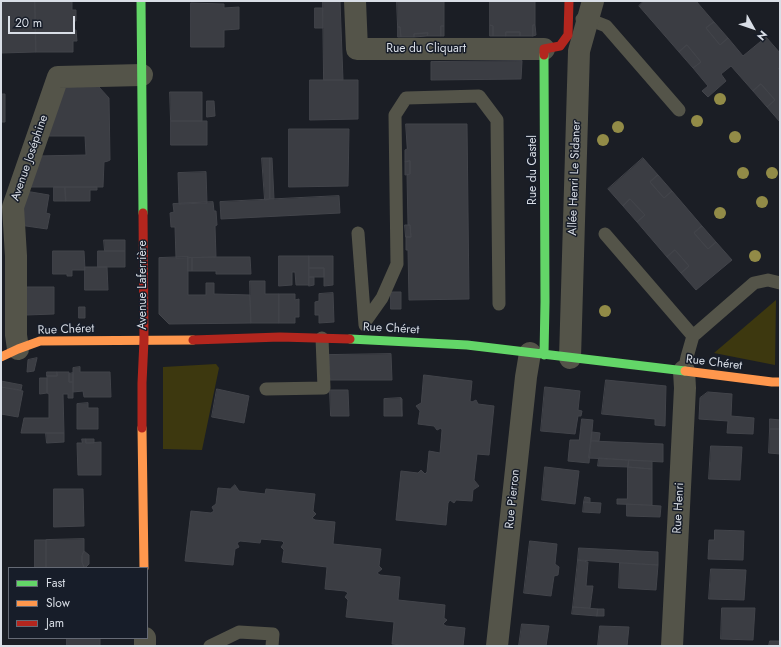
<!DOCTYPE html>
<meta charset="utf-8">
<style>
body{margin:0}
#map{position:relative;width:781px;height:647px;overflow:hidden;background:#1b1e25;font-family:Jost,sans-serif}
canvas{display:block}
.frame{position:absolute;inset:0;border:2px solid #d9dee6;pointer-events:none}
.legend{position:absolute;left:8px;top:567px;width:140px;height:72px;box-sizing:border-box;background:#171d29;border:1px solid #656a75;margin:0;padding:5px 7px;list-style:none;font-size:12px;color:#d9dee6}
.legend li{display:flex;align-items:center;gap:8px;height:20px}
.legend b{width:20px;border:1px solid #656a75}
.north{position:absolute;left:733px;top:8px;width:40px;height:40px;-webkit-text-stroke:3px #171d29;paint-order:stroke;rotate:130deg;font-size:11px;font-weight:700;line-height:16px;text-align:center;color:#d9dee6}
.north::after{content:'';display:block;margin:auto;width:14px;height:18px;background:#d9dee6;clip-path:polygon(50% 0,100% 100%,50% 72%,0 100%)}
.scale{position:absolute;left:8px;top:16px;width:67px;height:18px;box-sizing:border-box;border:2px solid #d9dee6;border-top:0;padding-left:5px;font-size:12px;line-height:14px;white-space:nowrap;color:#d9dee6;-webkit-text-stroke:3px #171d29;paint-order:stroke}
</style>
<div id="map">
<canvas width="781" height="647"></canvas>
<div class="frame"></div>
<ul class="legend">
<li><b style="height:5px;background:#63d668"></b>Fast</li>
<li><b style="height:5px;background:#ff974d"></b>Slow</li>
<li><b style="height:5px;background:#b3261e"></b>Jam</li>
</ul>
<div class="north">N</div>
<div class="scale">20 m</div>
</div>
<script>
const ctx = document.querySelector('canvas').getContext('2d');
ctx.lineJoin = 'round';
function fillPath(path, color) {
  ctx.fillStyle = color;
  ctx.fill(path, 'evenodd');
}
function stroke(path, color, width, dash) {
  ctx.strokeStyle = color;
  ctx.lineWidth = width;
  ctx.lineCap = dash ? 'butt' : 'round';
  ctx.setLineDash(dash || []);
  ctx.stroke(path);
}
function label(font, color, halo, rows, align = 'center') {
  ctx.font = font + ' Jost,sans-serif';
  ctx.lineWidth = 3;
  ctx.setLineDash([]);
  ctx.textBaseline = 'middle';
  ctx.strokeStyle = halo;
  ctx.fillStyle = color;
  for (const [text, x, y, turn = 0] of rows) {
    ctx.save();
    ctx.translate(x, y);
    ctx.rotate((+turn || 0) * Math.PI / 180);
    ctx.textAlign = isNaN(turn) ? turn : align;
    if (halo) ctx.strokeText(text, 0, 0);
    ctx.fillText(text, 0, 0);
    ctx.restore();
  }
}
fillPath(new Path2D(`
 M776,300L775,365L714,353Z
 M216,364L219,368L202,450L163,449V367Z`), '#3d380f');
const building = new Path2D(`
 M1,1H35L36,52L1,53Z
 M35,1H72V10H76V21H73V30H76L77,41H73V52H36Z
 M323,1H340L343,80H324Z
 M397,1H444V26H441V36H427L428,33L414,34V37H401L400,27H398Z
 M490,1H535V25H533V36H520V32H506V36H493V26L490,25Z
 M644,1H696L714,22L706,28L720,45L728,38L743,56L766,37L780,53V67L778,69L780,70V122L767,107L775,100L761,84L753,91L731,66L721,74L726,81L708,97L702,91L708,86L693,68L701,62L687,45L679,52L639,6Z
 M191,3L224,4V8L239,7V29L224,30V47H191Z
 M315,8H323V28H315Z
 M714,22L728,38L720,45L706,28Z
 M490,25L493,26V36H490Z
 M533,25H535L536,35L533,36Z
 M441,26H444V36H441Z
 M398,27H400L401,37H398Z
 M506,32H520V36H506Z
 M428,33L427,36L414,37V34Z
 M687,45L701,62L693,68L679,52Z
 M522,61L521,79L431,80V62Z
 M310,80H358V119L310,120Z
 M761,84L775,100L767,107L753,91Z
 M98,86L109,98L110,160L108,161L104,162L103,187H26L38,156L86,155L85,136H45L63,87Z
 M170,92H202V121H171Z
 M1,94H5V122H1Z
 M207,101H214L215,116L207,117Z
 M171,121H207V145H171Z
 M406,124H467L469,299L409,300L408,250H406V237H411L410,225H408L407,175L410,174V161L405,162V150L407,149Z
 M289,129H349L348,186L289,187Z
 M262,158H270V199L265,200Z
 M270,158H272L274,199H270Z
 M643,158L658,175L650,182L664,198L672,191L702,226L694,233L708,249L716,242L732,260L696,290L681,273L689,266L675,250L667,257L637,222L645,215L630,199L623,206L608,189Z
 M410,161V174L405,175V162Z
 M206,172L207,203L179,204L178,173Z
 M658,175L672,191L664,198L650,182Z
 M54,187H65L66,201H54Z
 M65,187H97V190H90V201H66Z
 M25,191L49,195L46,213L50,214L47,229L19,225Z
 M339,196L340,213L221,219L220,202Z
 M630,199L645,215L637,222L623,206Z
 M213,202L214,211H216L217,225L215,226L216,257L176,258L175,227H171L170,213L174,212L173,204Z
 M405,225H410L411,237H406Z
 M702,226L716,242L708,249L694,233Z
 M104,240H125V251H105Z
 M675,250L689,266L681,273L667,257Z
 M53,251H84L85,270H72V276H67V274H53Z
 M98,251H125V267H98Z
 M279,256H309V285H296L295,272H292V285L279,286Z
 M309,256H333V285L324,286V268H309Z
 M188,257L192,258V271H188Z
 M188,257V295H206V283H214V294L250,295L251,323L169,324L159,314V258Z
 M216,257H250L251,274H216V271H192V258Z
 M85,267H107L108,290H85Z
 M309,268H324V277H309Z
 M309,277H314V285L309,286Z
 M250,281H265V294H279V323H251Z
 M27,287H54V314L27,315Z
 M391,292H401V309H391Z
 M333,293L334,322L319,323V315H315V302L319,301V294Z
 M279,294H295V300L299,299V317H295V323H279Z
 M79,307H85V318H79Z
 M391,354L392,380H330L329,355Z
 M37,358L34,371L27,372L28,360Z
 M80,367V372H110L111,397H84L83,391L73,392V368Z
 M47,372H57V376H47Z
 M57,372H69V382H73V398H68V394H63L64,433H21L24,418H49V394L47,393V376H57Z
 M73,373V382H69V374Z
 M424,375L472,381L470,401L472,402L476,400L478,404L494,406L489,455L477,454L474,480L479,486L473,490L472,501L456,500L454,503L450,500L448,503L446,525L396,520L401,471L418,473L421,470L425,474L427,472L429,451L440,453L442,430L441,428L437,430L434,426L418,424L420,411L416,406L421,403Z
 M40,378H47V393L40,394Z
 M606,380L666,386L665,426L655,425V419L602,414Z
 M1,381L22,385L21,390L1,387Z
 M1,387L23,391L18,417L1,414Z
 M545,387L580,391L578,410L582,411L581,416H578L575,434L541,431Z
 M217,389L249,396L244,423L212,417Z
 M330,390H348L349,416H331Z
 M708,392L732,394L731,416L754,418L753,434L727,433L728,421L699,419L700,398Z
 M401,398L402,416H384V399Z
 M401,398L402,399V416Z
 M88,403V408H98V429H77V404Z
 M582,419L593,420L589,463L568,461L570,440H579Z
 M770,419L780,420V429H770Z
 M770,429H780V454L769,453Z
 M592,432L600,433L599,441H591Z
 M46,433H64V442L47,443Z
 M82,439H86V443L101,442V475H78L77,443H82Z
 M86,439H94V443H86Z
 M591,441L663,444V462L589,458Z
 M711,446L742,447L740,480L709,479Z
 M599,458L629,460L628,467L598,466Z
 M629,460L652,461V469L628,467Z
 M545,467L579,471L575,504L542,500Z
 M628,467L652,469V505L617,504V499H627Z
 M235,485L239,491L265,494L266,489L315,494L313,511L316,514L312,518L315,520L335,522L333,544L381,549L379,566L382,569L377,573L380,575L400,577L398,600L445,605L444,618L447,620L443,624L446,626L465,628L463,646H411L392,644L394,622L346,617L348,600L345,597L348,593L345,591L325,589L327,567L282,562L284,550L281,547L284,543L282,541L261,539L260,543L240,541L237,543L239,547L235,549L233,565L185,561L191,511L211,513L214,511L212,507L216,504L218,488L230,489Z
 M54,489H83L84,526L54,527Z
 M585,497L590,498V503L584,502Z
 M584,502L601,503L600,513L583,512Z
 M627,504L661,506L660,517L627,516Z
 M715,530L744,531L743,560L708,559L709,540H714Z
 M84,539V551L82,556V562L84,568H46V540Z
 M35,540H46V568H35Z
 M530,541L557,544L555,564L559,567L558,575L554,576L551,596L524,593Z
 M579,548L658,552V565L578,560Z
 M84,551L89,555V564L85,568L84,567L82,562V556Z
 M578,560L588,562L586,586H593L590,608L573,607Z
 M620,563L658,565L656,590L619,588Z
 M711,569L746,570L744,600L709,599Z
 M573,607L598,609L597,616L572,614Z
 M722,608H755L753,640L721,639Z
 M598,609H604V616H597Z
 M522,624L549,626L546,646H551H519Z
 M600,626L629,627L627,646H598Z
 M67,638H100V646H67Z
 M770,641H780V646H769Z`);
fillPath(building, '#3b3d43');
stroke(building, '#42444a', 1);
stroke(new Path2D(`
 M582,19H588L606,26L679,110
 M358,233L365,325
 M605,234L693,336
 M365,322L382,298L397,264L395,115L406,98L479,96L497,120L499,304
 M684,371L687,357L693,336L754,283L768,280L780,283
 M266,389L324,388L322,338
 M210,646L239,632L273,634L272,646`), '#545449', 13);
stroke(new Path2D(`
 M355,1L357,49H544
 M18,349L16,335V256L13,207L58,77L142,75
 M570,358L579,51L593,1
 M145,638V646
 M497,646L526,377L530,353
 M672,646L685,388L684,371`), '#545449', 22);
stroke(new Path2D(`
 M141,1L143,213
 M350,339L467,345L685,371
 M544,355L545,302L544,55`), '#63d668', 9);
stroke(new Path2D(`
 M1,357L18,349L40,341L193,340
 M685,371L772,382H780
 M142,428L144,568`), '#ff974d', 9);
stroke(new Path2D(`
 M544,55V49L560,46L568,35L569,1
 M193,340L280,337L350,339
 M142,428V383L144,340L143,213`), '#b3261e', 9);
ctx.fillStyle = '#928b47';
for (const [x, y] of [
 [720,99],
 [697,121],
 [618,127],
 [735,137],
 [603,140],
 [743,173],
 [772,173],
 [762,202],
 [720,213],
 [755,256],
 [605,311]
]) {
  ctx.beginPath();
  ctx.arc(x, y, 6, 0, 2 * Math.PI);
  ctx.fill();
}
label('12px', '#d9dee6', '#171d29', [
 ["Rue du Cliquart",426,49],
 ["Avenue Joséphine",30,158,-71],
 ["Rue du Castel",533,170,-90],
 ["Allée Henri Le Sidaner",575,178,-88],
 ["Avenue Laferrière",143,285,-90],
 ["Rue Chéret",391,329,3],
 ["Rue Chéret",66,330,-2],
 ["Rue Chéret",714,363,7],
 ["Rue Pierron",513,499,-84],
 ["Rue Henri",679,508,-87]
]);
</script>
